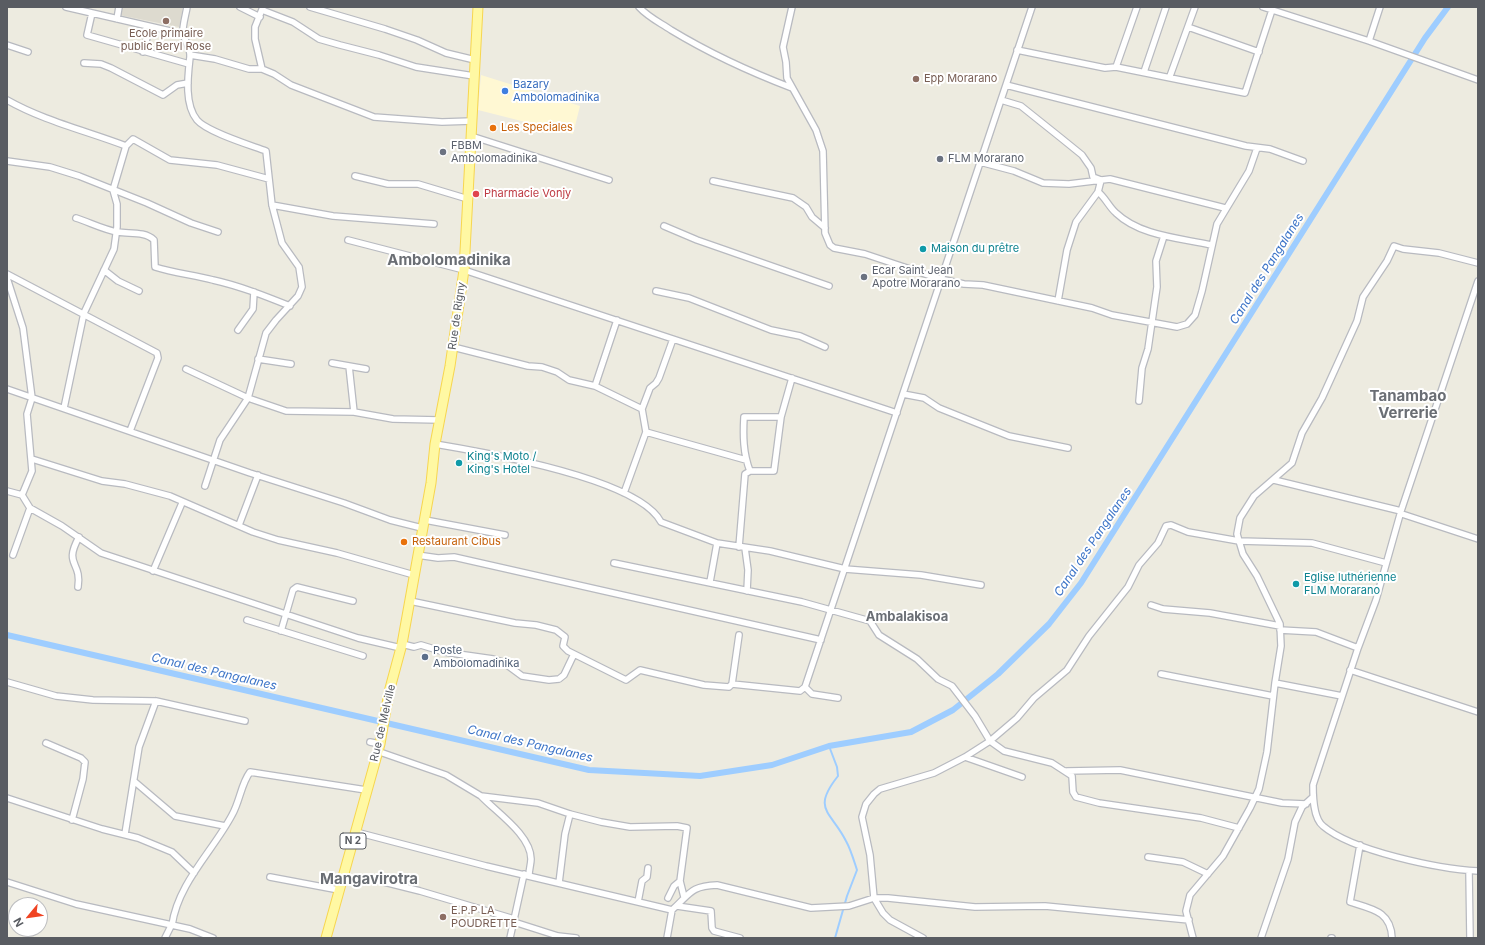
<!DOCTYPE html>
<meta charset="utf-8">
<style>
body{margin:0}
#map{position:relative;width:1485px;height:945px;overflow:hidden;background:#edebe0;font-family:Inter,sans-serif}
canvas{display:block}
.frame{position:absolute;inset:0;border:8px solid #595c62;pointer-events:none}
.north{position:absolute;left:8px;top:897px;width:40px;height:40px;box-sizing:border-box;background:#fff;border:1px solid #bdbec0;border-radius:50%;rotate:241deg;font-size:11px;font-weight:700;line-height:16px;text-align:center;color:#595c62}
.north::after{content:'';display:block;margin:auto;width:14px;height:18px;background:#f04423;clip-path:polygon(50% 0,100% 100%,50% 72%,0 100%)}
</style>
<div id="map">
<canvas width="1485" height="945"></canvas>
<div class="frame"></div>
<div class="north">N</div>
</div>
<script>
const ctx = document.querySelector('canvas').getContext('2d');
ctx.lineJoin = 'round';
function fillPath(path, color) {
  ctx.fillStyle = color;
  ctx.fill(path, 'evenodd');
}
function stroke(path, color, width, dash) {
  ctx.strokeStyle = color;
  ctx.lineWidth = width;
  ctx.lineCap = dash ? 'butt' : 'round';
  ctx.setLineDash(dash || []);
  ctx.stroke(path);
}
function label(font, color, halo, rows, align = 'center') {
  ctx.font = font + ' Inter,sans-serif';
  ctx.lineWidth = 4;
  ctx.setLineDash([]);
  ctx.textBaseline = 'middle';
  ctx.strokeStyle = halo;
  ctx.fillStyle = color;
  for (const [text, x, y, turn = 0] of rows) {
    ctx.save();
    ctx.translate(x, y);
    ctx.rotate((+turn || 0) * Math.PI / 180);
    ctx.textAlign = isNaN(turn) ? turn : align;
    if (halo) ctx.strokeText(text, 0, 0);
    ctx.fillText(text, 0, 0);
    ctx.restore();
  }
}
fillPath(new Path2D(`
 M481,75L580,106L573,134L478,110Z`), '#fff8d3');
fillPath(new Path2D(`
 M120,7H183L179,27L124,16L118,14Z`), '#dddacf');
stroke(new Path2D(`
 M829,746L837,767L838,776C811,810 831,811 846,841C851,850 854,861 857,870L847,896L835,938`), '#9ecdff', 2);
stroke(new Path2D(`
 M7,635L589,770L700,776L772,765L829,746L911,732L953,710L998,674L1049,624L1081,583L1425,38L1448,7`), '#9ecdff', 6);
const minor = new Path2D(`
 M66,7L183,34
 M187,7C186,14 182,27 183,34C185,41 191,49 190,57C188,75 184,104 197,120C207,132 250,145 266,151L272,205L282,243L299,267L302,287L298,296L276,320L266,333L248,398L220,440L205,486
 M240,7L260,17
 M310,7L385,29L417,40L446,53L475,60
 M639,7C648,17 659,22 671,30C709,53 750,72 792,88
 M792,7L783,47L786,62L787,78L816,130L823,151L825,233L830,245L834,248L865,254L940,279L964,284L983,285L1092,308L1112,315L1177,327L1187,324L1195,315L1202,291L1217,224L1249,171L1257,148
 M1137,7L1116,67L1245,93L1272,10
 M1263,7L1369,41L1478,80
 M262,10L293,22L319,39L340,45L379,55L416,67L474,76
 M92,13L87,35L189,64
 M117,19L119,7
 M1188,27L1259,52
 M1369,41L1380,7
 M7,45L28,52
 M1017,50L1105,68L1116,67
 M143,52L150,27
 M190,55L215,59L249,69H262L274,74L291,85L374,117L442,122L472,121
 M84,63L101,64L111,68L163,95L177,85L188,83
 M262,69L255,39V27L263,7
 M1144,72L1166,7
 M1170,76L1195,7
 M1006,85L1246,146L1270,149L1303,161
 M7,100C44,121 87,131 126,146
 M1001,100L1021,106L1061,138L1082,155L1091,168L1093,177L1101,180L1098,192L1076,222L1067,250L1058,301
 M471,136L609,180
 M7,161L50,167L79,176L147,203L191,223L218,232
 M980,162L1014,171L1043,183L1069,184L1110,179L1225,208
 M355,176L388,184H418L468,199
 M713,181L793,198L806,207L812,217L825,228
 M1098,192C1105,197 1109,207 1116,213C1140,236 1180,238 1211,245
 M272,205L333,216L434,224
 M76,218C89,222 104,230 118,232C129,234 145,231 154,240L155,267C174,273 194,275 213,280C240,286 265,296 290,306
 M664,226L697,240L829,286
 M348,240L464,270L897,413
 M104,270L118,281L139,291
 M7,274L157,353L158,358L130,431
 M7,278L23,328L32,398L27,414L32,471L22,495
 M1478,281L1401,511L1376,600L1358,648L1313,785C1313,796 1313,818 1323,826C1352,851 1439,869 1478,871
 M656,291L689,298L771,330L800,336L825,347
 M238,330L253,309L254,292
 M453,347L528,366L542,367L557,372L569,380L595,386L642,409
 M258,359L291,364
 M332,363L366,369
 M349,366L354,412
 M186,369L248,398L286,411L354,412L393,419L439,420
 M595,386L617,320
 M7,389L250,473L344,503L390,520L422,528
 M903,394L924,398L939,408L1009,436L1068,448
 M1139,401L1142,368L1148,349L1157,287L1156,261L1164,236
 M64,408L84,313L114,249L117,227V204L113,190L126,146L133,139L170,160L217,165L269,179
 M646,432L746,460
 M435,444C483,452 638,478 661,522L717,543L770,551L845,569L921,575L981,585
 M32,459L102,481L125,484L170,496L253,532L278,540L337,553L414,575
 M750,471C743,453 743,435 744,417H781
 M1274,480L1401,511
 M7,491L22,495L30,508L62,526L101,553L358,638L401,648
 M624,493L646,432L642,409L650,388L656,383L659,378L673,339
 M1402,514L1478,539
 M425,520L505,535
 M239,525L258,475
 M739,547L745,474L750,471H774L781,417L792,378
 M745,548L748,570L747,591
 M13,555L30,508
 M417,555L438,558L454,557L821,640
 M614,563L802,602L870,621L879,635L917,659L938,679L952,686L975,716L990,741L1004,751L1052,763L1072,776L1073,792L1076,797L1099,803L1201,818L1239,828
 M153,571L182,503
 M710,582L717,543
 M78,587C82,561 63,566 79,537
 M410,601L515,623L536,625L556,630L565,637L563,646L568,651L626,680L640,670L704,685L729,687L732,684L800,691L805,687L1032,7
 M1151,605L1163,609L1210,613L1280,626
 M247,620L363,656
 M1280,630L1316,632L1358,648
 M281,631L293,590L297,587L353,601
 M402,644L414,647L421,645L444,652L493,659L503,662L522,676L549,680L559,679L564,675L574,654
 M1350,670L1478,712
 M1161,674L1273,696
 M7,682L56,696L93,700L156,701L245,721
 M1275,683L1342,696
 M732,684L739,635
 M805,687L812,694L838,698
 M370,742L380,744
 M46,743L81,758L85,762L83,779L72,820
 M377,751L446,775L481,796L538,803L570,814L601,822L630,827L677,826L687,828L680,881L674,886L668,898
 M965,757L1022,777
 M1067,771L1120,770L1282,803L1306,804
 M135,782L175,816L225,826
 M481,796C496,812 531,835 531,859C531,864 529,870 529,875
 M7,798L102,829L138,838L172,852L194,873
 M356,832L486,866L672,910C690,894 690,886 717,885L811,908L849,906L874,898H888L975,907L1045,906L1189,920
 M125,834L139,747L156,701
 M1360,845L1350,902C1372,909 1391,911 1392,938
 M1148,857L1183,862L1208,874
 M1469,871L1470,938
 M270,877L339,890
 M368,878L420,891L514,919
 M680,881L684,897
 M7,882L76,904L190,929L213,938
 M559,883L565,834L570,814
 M638,902L642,881L647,877L648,868
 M677,906L711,911L712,928L714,931L740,938
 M514,922L558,936L576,938
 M172,925C178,883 213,851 232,815C240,801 241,784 250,772L366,790
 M165,938L172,924
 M510,938L524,874
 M667,938L672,910
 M923,938L890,920L883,913L874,898L870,855L862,817L866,804L874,794L880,789L934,773L965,757L990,741L1017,718L1034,698L1067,670L1089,636L1128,587L1139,565L1158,543L1166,526L1171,525L1188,532L1239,541L1312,543L1386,563
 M1193,938L1186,911L1190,895L1223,856L1250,808L1259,789L1267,752L1275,683L1281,646L1280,624L1257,576L1243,554L1237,534L1240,518L1254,496L1292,463L1302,433L1322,398L1357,321L1363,297L1387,261L1394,246L1403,249L1439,253L1478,263
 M1261,938L1288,859L1295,822L1302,807L1313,797
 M1331,938H1332`);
const primary = new Path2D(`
 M326,938L380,744L389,692L402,644L431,483L435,444L450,366L464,270L478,7`);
stroke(minor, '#b8bac0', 8);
stroke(primary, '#f7d64f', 11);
stroke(minor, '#fff', 5.5);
stroke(primary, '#fff8a3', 9);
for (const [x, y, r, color] of [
 [166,21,4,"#8d6e63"],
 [916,79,4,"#8d6e63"],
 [505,91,4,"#3f7fe0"],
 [493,128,4,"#e8710a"],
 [443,152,4,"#6b7280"],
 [940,159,4,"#6b7280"],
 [476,194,4,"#e0444e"],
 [923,249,4,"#0f9aa8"],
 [864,277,4,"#6b7280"],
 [459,463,4,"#0f9aa8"],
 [404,542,4,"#e8710a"],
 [1296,584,4,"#0f9aa8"],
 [425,657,4,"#5c6f8a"],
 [443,917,4,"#8d6e63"]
]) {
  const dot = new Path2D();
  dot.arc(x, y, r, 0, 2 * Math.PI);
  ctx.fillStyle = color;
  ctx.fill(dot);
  stroke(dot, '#fff', 1.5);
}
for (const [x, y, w] of [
 [353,841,26]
]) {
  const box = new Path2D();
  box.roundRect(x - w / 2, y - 8, w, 16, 3);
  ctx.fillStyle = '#fff';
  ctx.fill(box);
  stroke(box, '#595c62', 1);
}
label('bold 10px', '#595c62', null, [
 ["N 2",353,841]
]);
label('11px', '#785e54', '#fff', [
 ["Ecole primaire",166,34,"center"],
 ["public Beryl Rose",166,47,"center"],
 ["Epp Morarano",924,79],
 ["E.P.P LA",451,911],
 ["POUDRETTE",451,924]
], 'left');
label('11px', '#366cbe', '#fff', [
 ["Bazary",513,85],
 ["Ambolomadinika",513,98]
], 'left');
label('11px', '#c56008', '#fff', [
 ["Les Speciales",501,128],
 ["Restaurant Cibus",412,542]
], 'left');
label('11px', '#5b616d', '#fff', [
 ["FBBM",451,146],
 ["Ambolomadinika",451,159],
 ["FLM Morarano",948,159],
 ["Ecar Saint Jean",872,271],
 ["Apotre Morarano",872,284]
], 'left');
label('11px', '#be3a42', '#fff', [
 ["Pharmacie Vonjy",484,194]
], 'left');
label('11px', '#0d838f', '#fff', [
 ["Maison du prêtre",931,249],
 ["King's Moto /",467,457],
 ["King's Hotel",467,470],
 ["Eglise luthérienne",1304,578],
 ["FLM Morarano",1304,591]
], 'left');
label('11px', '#595c62', '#fff', [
 ["Rue de Rigny",457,316,-82],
 ["Rue de Melville",383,723,-77]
]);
label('11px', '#4e5e75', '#fff', [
 ["Poste",433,651],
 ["Ambolomadinika",433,664]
], 'left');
label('italic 12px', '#3c74c7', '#fff', [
 ["Canal des Pangalanes",1267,269,-58],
 ["Canal des Pangalanes",1093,542,-56],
 ["Canal des Pangalanes",214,672,13],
 ["Canal des Pangalanes",530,744,13]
]);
label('bold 13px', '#6a6e74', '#fff', [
 ["Ambalakisoa",907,617]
]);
label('bold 15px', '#6a6e74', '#fff', [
 ["Ambolomadinika",449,260],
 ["Tanambao",1408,396],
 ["Verrerie",1408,413],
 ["Mangavirotra",369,879]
]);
</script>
